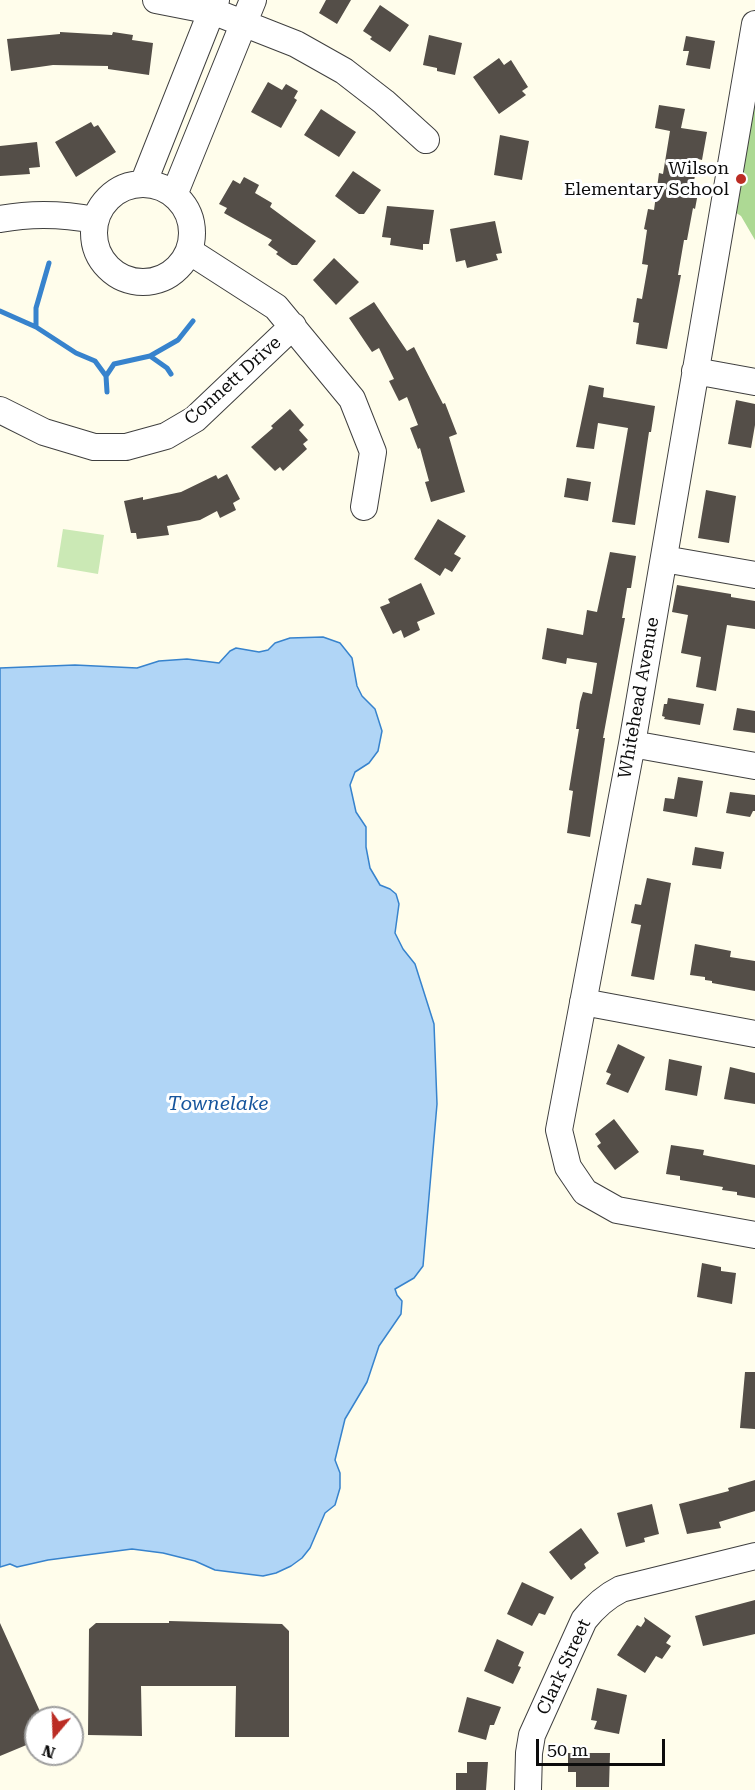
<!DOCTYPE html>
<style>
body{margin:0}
#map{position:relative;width:755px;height:1790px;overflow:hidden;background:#fffdeb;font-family:"Roboto Serif",serif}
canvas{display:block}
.north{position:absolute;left:24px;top:1706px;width:60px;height:60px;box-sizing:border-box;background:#fff;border:2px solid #9e9e9e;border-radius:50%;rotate:199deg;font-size:16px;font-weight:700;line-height:24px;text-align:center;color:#0c0c0c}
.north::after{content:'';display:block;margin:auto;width:21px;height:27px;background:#bb2c24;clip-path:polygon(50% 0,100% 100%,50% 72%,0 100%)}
.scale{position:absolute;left:536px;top:1739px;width:129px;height:27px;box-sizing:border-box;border:3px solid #0c0c0c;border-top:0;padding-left:8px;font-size:18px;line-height:21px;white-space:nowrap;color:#0c0c0c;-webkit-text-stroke:4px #fff;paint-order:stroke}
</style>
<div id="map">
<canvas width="755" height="1790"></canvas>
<div class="north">N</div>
<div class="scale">50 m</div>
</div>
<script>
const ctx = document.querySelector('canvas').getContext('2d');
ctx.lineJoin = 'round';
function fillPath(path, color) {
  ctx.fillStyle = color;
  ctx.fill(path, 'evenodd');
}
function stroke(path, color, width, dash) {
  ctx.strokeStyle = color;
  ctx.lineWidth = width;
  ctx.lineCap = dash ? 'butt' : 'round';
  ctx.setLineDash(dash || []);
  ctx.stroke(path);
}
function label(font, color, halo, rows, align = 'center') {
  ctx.font = font + ' "Roboto Serif",serif';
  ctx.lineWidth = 6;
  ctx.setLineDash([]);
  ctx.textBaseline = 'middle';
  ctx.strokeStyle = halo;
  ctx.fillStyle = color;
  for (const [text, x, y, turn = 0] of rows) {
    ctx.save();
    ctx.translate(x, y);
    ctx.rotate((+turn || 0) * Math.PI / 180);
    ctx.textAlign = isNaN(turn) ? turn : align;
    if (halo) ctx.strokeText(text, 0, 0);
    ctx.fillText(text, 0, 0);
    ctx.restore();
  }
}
fillPath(new Path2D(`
 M63,529L104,535L98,574L57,567Z`), '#cbe9b5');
fillPath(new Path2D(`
 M755,24V240L741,216L723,204Z`), '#add994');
const water = new Path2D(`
 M323,637L340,643L352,658L357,686L362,696L375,709L382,731L378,751L369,763L355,772L350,785L356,812L366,827V847L370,868L380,885L390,889L396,894L399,904L395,933L403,949L415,964L434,1024L437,1104L423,1266L414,1278L395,1289L397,1295L402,1301L401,1314L379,1346L367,1382L345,1419L335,1460L340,1473V1488L335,1505L325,1513L310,1548L302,1558L291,1566L276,1573L263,1576L215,1570L195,1561L163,1553L132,1549L48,1560L17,1567L10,1564L0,1567V668L75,665L137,668L159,661L187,659L219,663L230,651L236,648L259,652L268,650L275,643L290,638Z`);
fillPath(water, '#b0d5f6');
stroke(water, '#3783cd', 1.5);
stroke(new Path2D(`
 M49,263L36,308V327L76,353L95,361L106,376
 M0,311L36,327
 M150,356L167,368L171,374
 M107,392L106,376L114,364L150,356L178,340L193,321`), '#3783cd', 5);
fillPath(new Path2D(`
 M326,0H351L337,24L319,13Z
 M380,5L409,25L390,52L370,39L372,37L363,31Z
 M60,32L112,35L113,32L133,35L132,40L153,43L149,75L108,69V66L53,65L11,71L7,39L60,34Z
 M429,35L462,43L455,75L437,71V68L423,65Z
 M686,36L715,41L710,69L686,65L689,51H683Z
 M499,58L504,65L511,60L528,87L522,91L526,95L499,114L473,77Z
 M268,82L282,90L286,84L298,91L294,98L297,100L281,128L251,112Z
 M659,105L685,109L681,128L707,132L702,160L698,159L692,192L698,193L695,209L693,208L687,240H684L678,275H681L667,349L636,344L639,323L633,322L637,298L642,299L648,265L642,264L647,230L644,229L648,209L654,210L659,173L663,174L670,131L655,128Z
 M321,109L356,132L339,157L304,135Z
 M91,122L94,127L98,125L116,152L76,177L55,142Z
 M500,135L529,141L522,180L494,175Z
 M37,142L40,167L29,168L30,174L0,176V146Z
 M353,171L381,190L364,214H359L335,196Z
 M244,177L259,185L255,193L272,203L270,207L316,241L297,265H292L276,254L278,252L268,245L272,240L224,213L227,208L219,204L233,180L240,184Z
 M387,206L434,210L429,244H423V250L390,245L391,238L382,237Z
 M495,221L502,253L496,254L498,260L467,268L465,260L456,262L450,229Z
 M334,258L359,282L336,305L313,280Z
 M374,302L407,351L414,347L443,404L445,403L457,434L449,437L465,492L431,502L425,482L429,481L420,448L418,449L410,428L418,425L407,397L399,401L389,381L394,379L379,348L372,352L349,318Z
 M589,385L604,388L603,397L655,406L651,432H649L635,525L612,522L628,428L598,423L594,449L576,447Z
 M736,400L755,404V425L751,448L728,444Z
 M290,409L304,425L299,430L308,440L303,444L307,449L283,471L280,467L275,471L251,447L273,428L271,426Z
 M227,474L240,499L233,503L236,510L220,518L217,511L200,520L167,526L169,535L137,539L136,533H131L124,501L143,497V500L181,492L216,475L218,479Z
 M567,478L591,482L588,501L564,497Z
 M706,490L736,496L729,543L698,538Z
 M438,519L466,536L454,554L461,558L452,572L445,568L440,576L414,559Z
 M610,552L636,556L631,588H627L622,618H625L603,738H605L590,837L567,833L573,791L569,790L579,729H576L580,702L583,692L592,694L597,663L567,658L566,664L542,659L547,628L583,635L587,610L597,612Z
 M421,583L435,614L417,622L420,630L404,638L401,630L393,634L380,607L390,603L388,599Z
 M677,585L731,594V597L755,601V629L727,625L716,691L696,687L701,657L681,653L688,615L672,612Z
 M668,698L704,704L700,725L664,719L665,717L662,716L664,704H667Z
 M737,708L755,711V733L733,730Z
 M678,777L703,781L697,817L663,811L665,798L674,799Z
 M730,792L755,795V811H753L750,817L726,813Z
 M695,847L724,852L721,869L692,865Z
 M647,878L671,883L654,980L631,976L641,925L631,923L635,904L641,905Z
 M695,944L731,951L730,957L755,961V991L712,983V981L705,980V977L690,975Z
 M618,1044L645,1057L628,1093L606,1084L611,1074L606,1072Z
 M669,1059L702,1066L697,1096L665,1090Z
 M730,1067L755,1073V1104L724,1099Z
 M614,1119L639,1152L615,1170L597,1146L601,1143L595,1134Z
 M671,1145L704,1150L703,1155L755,1165V1198L737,1195V1192L722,1190L723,1187L680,1180V1176L666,1174Z
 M702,1263L721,1267V1271L736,1273L732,1304L697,1297Z
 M745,1372H755V1429L740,1428Z
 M755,1480V1511L719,1522L721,1528L687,1534L679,1504L729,1491L728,1488Z
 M652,1504L659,1534L644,1538L645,1542L626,1547L617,1513Z
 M581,1528L599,1553L584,1564L586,1568L571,1580L549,1552Z
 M522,1582L554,1597L545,1615L539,1613L532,1626L507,1614Z
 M755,1600V1634L703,1646L695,1616Z
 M644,1617L671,1636L666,1643L671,1646L662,1659L656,1656L645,1673L617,1655L637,1625L641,1627L645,1621Z
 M169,1621L282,1624L289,1631V1737H235L236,1686H141L142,1736L88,1735L89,1629L96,1623H169Z
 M0,1623L43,1718H36V1741L0,1756Z
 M497,1639L524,1652L518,1666L521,1667L513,1684L484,1671Z
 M597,1688L627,1695L619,1734L594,1729L597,1721L591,1720Z
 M467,1697L501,1707L494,1725H490L486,1740L458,1732Z
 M568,1753H610L609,1787H576V1772H568Z
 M467,1762H488L486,1790H456V1773H467Z`), '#544e48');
const minor = new Path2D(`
 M156,0L212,11L296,44L344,71L384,102L426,140
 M755,24L632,744L559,1130L568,1167L585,1192L617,1210L755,1235
 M143,184L216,0
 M94 233a49 49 0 1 1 98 0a49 49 0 1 1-98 0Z
 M174,195L253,0
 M0,219C31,213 64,214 95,220
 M189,251L276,307L352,399L373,452L364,507
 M695,371L755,382
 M0,410L44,432L94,447H126L166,436L195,419L293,326
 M664,559L755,575
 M632,744L755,766
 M583,1002L755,1034
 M528,1790L529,1753L532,1735L584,1620C595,1606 605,1597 621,1589L755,1556`);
stroke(minor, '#3f3f3f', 28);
stroke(minor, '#fff', 26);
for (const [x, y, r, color] of [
 [741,179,6,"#bb2c24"]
]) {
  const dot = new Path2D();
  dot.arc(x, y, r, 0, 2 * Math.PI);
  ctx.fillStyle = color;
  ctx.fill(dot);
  stroke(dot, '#fff', 2);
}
label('18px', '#0c0c0c', '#fff', [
 ["Wilson",729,169],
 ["Elementary School",729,190]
], 'right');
label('18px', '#0c0c0c', '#fff', [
 ["Connett Drive",233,381,-42],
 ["Whitehead Avenue",639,698,-80],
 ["Clark Street",564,1667,-65]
]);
label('italic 20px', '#16559d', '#fff', [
 ["Townelake",218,1104]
]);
</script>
